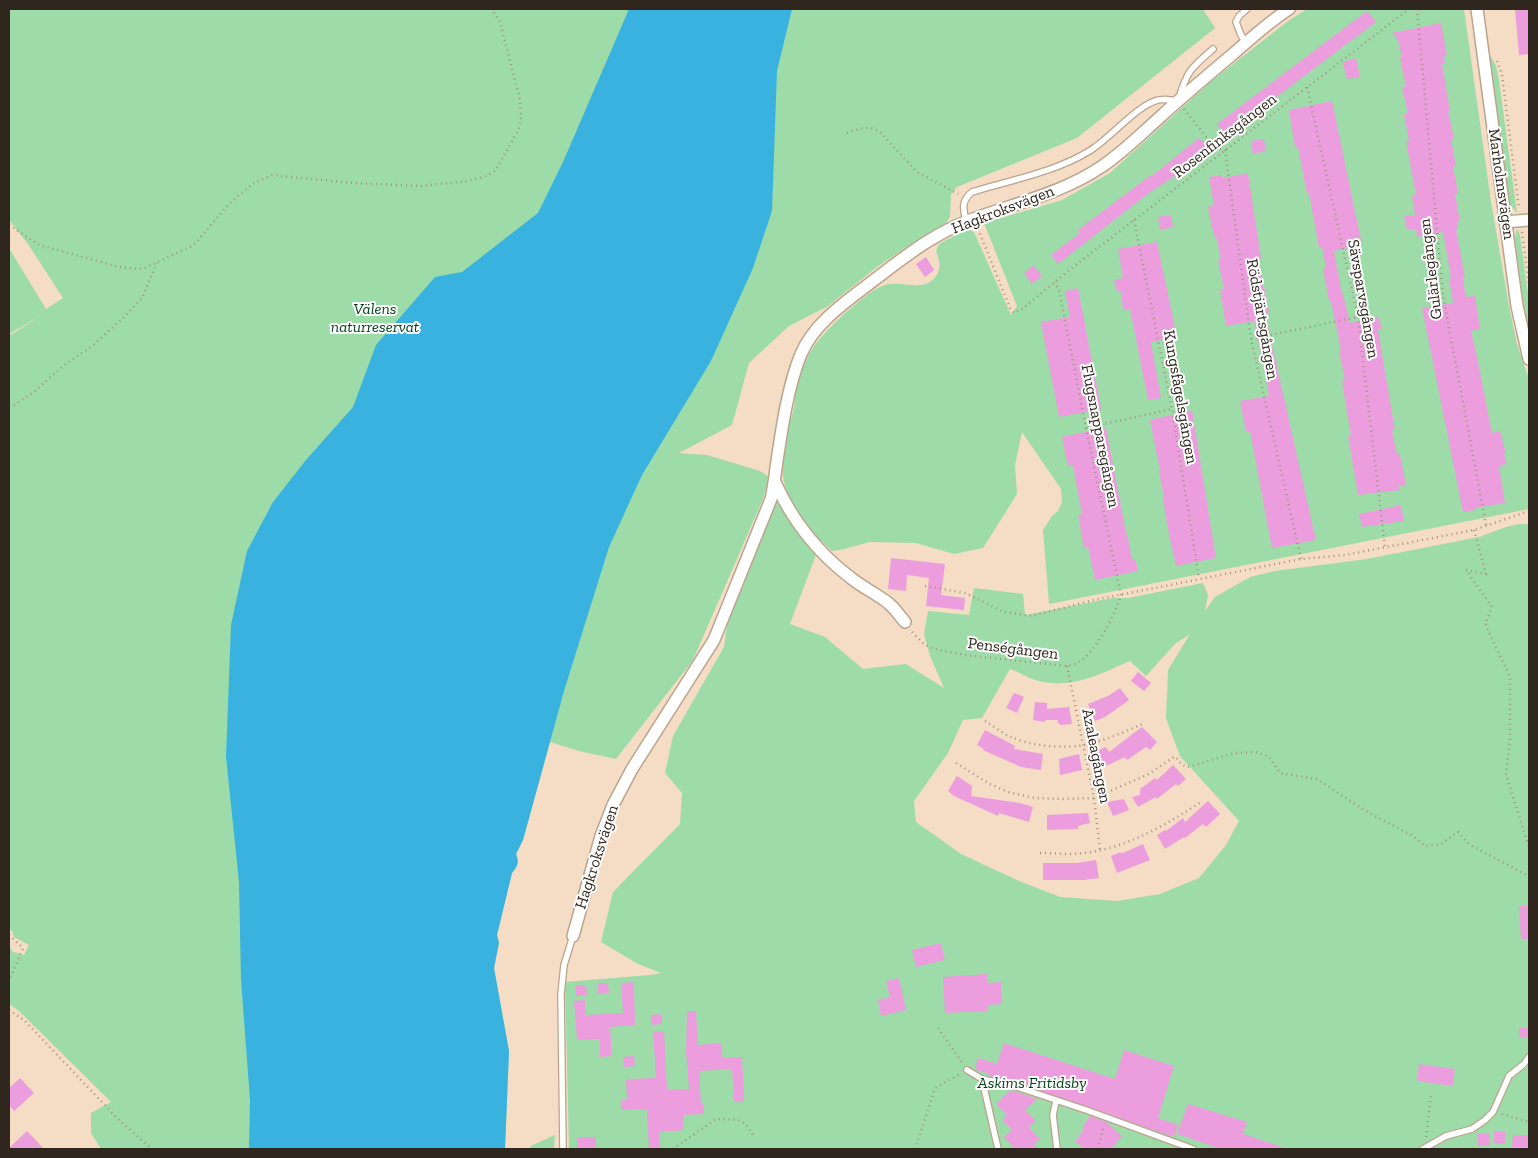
<!DOCTYPE html>
<meta charset="utf-8">
<style>
body{margin:0}
#map{position:relative;width:1538px;height:1158px;overflow:hidden;background:#f5dcc4;font-family:"Zilla Slab",serif}
canvas{display:block}
.frame{position:absolute;inset:0;border:10px solid #2f261d;pointer-events:none}
</style>
<div id="map">
<canvas width="1538" height="1158"></canvas>
<div class="frame"></div>
</div>
<script>
const ctx = document.querySelector('canvas').getContext('2d');
ctx.lineJoin = 'round';
function fillPath(path, color) {
  ctx.fillStyle = color;
  ctx.fill(path, 'evenodd');
}
function stroke(path, color, width, dash) {
  ctx.strokeStyle = color;
  ctx.lineWidth = width;
  ctx.lineCap = dash ? 'butt' : 'round';
  ctx.setLineDash(dash || []);
  ctx.stroke(path);
}
function label(font, color, halo, rows, align = 'center') {
  ctx.font = font + ' "Zilla Slab",serif';
  ctx.lineWidth = 4;
  ctx.setLineDash([]);
  ctx.textBaseline = 'middle';
  ctx.strokeStyle = halo;
  ctx.fillStyle = color;
  for (const [text, x, y, turn = 0] of rows) {
    ctx.save();
    ctx.translate(x, y);
    ctx.rotate((+turn || 0) * Math.PI / 180);
    ctx.textAlign = isNaN(turn) ? turn : align;
    if (halo) ctx.strokeText(text, 0, 0);
    ctx.fillText(text, 0, 0);
    ctx.restore();
  }
}
fillPath(new Path2D(`
 M9,9H1203L1215,28L1077,138L957,187L951,194L950,217L946,223L920,238L877,267L828,306L789,326L749,363L732,425L679,453L707,455L760,471L769,477L763,499L693,660L616,759L579,751L550,742L523,840L516,854C520,862 518,866 512,873L497,935L499,943L494,968L509,1051L505,1149H101L91,1133V1113L111,1102L19,1011L9,1004V945L13,952L24,955L29,945L14,937L12,931L9,928V336L40,316L9,334V248L46,309L63,298L28,244L9,220Z
 M1307,9H1464L1491,202L1509,306L1517,344L1529,379V509L1049,604L1043,530L1052,516L1058,511L1062,502L1061,489L1022,432L1015,465L1017,494L983,548L954,554L916,543L870,542L844,549L832,551C810,532 787,505 783,476C782,463 785,439 788,427C789,422 792,417 793,412C795,405 795,397 796,390C800,369 810,348 825,333C837,320 865,294 880,287C898,277 923,295 936,276C942,268 939,260 936,251L939,244L967,229L974,232L1011,315L1017,306L984,223L1062,200L1110,173L1209,83L1288,21Z
 M1489,53L1496,66L1499,80L1517,213L1510,205Z
 M1518,230L1520,235L1529,301V329L1524,306L1515,239L1516,231Z
 M776,500L795,529L817,552L790,624L825,637L863,669L906,664L944,688L930,656L924,634L928,611L969,615L974,588L1023,594L1025,615L1113,598H1128L1203,583L1208,595L1205,611L1215,597L1250,577L1275,571L1367,559L1479,537L1506,527L1519,524H1527L1529,526V1149H569L565,982L650,975L661,973L638,964L601,942L613,892L680,824L682,793L665,773L673,736L724,647L727,625ZM1190,634L1168,670L1166,718L1180,756L1239,821L1226,845L1199,878L1160,894L1117,901L1060,897L1019,881L961,854L916,822L914,801L948,753L963,720L982,718L1010,669C1018,672 1027,677 1035,680C1071,690 1098,675 1130,661L1146,676L1175,644Z
 M555,1135L554,1149H529L531,1146Z`), '#9ddca8');
fillPath(new Path2D(`
 M629,9H792L777,71L772,211L753,268L711,361L642,475L609,547L564,691L523,840L516,854C519,862 518,866 512,873L497,935L499,943L494,968L509,1051L505,1149H249L250,1100L241,980L239,882L226,757L231,625L247,551L273,502L306,460L353,407L376,345L435,277L462,272L538,213L563,162Z`), '#39b2e0');
fillPath(new Path2D(`
 M1515,9H1529V54L1519,55Z
 M1367,11L1376,22L1226,135L1217,124Z
 M1441,23L1447,56H1444L1445,63L1442,64L1450,111H1448L1454,138L1451,139L1456,166H1453L1458,193L1455,194L1460,221H1457L1458,229H1456L1465,278H1463L1466,297L1475,296L1480,329L1471,331L1476,352L1492,433L1500,431L1506,454H1504L1507,464L1499,466L1505,503L1476,508V510L1463,512L1422,308L1453,303L1449,278L1451,277L1443,232L1417,237L1416,229L1407,230L1404,216L1415,215L1412,196L1416,195L1406,141H1409L1404,114H1408L1402,87L1406,86L1400,58H1402L1398,40L1392,33Z
 M1356,58L1360,77L1347,79L1343,62Z
 M1332,101L1362,245L1334,251L1342,294H1343L1350,323L1379,317L1382,330H1378L1395,430H1392L1397,455L1400,454L1406,485L1399,486L1400,490L1358,495L1348,436H1351L1342,381L1345,380L1339,351L1341,350L1331,301H1329L1323,269L1326,268L1322,247L1319,248L1309,193L1307,194L1298,147H1295L1289,110Z
 M1199,138L1209,149L1175,176L1149,193L1058,264L1051,255L1080,233L1078,230L1151,175L1152,176Z
 M1264,139L1266,151L1253,154L1251,141Z
 M1248,173L1261,258L1260,259V266L1269,312L1266,313L1270,336L1316,540L1272,548L1250,431L1246,432L1240,401L1269,396L1261,353L1254,321L1226,326L1220,289H1224L1218,260H1221L1216,236H1214L1208,207L1214,205L1209,177L1222,175L1223,178Z
 M1171,215L1173,227L1160,230L1158,217Z
 M1157,242L1177,337L1151,342L1161,398L1148,400L1130,309L1123,310L1121,291L1117,292L1114,280L1123,278L1118,249Z
 M926,257L934,270L925,277L916,264Z
 M1033,265L1042,276L1032,284L1024,273Z
 M1078,288L1101,409L1059,417L1041,322L1070,317L1065,291Z
 M1192,410L1216,558L1176,566L1167,524L1163,498L1164,497L1159,471L1160,470L1150,420Z
 M1106,428L1126,533H1127L1132,559H1135L1138,571L1095,580L1088,547L1084,548L1078,515H1082L1073,465L1068,466L1062,437Z
 M1401,505L1404,521L1362,527L1359,514Z
 M891,558L945,564L941,595L965,598L964,610L926,606L929,578L907,575L906,591L888,589Z
 M1138,672L1151,683L1144,691L1131,681Z
 M1120,688L1129,700L1105,717L1095,721L1088,704L1108,696Z
 M1014,693L1024,697L1017,713L1006,708Z
 M1035,702L1047,703V709L1069,707L1072,724L1061,725L1058,723V720H1045V722L1033,720Z
 M1142,727L1157,742L1150,750L1146,747L1127,760L1125,757L1104,767L1096,751L1106,747L1109,752Z
 M985,730L1015,746L1014,749L1043,754L1041,770L1021,767L983,750L984,749L977,745Z
 M1079,754L1082,770L1060,775L1059,759Z
 M1173,765L1186,779L1178,786L1176,784L1157,799L1156,797L1138,807L1132,797L1140,795V789L1155,778L1157,780Z
 M957,776L972,786L971,796L1020,803L1033,807L1029,822L999,813L998,816L954,796L948,791Z
 M1124,799L1129,810L1113,816L1107,802Z
 M1208,801L1220,814L1206,827L1203,824L1185,838L1184,837L1165,849L1157,835L1165,830L1166,831L1183,818L1185,822Z
 M1088,813L1090,823L1078,826V829L1047,830V815Z
 M1143,844L1150,860L1117,873L1111,856L1121,852V854Z
 M1096,860L1099,878L1084,880H1043V863H1077Z
 M1519,906H1529V939H1521Z
 M941,943L945,960L916,967L912,950Z
 M987,974V983L1001,982L1002,1004L988,1005V1011L945,1013L943,977Z
 M899,978L906,1010L881,1016L878,1000L890,997L886,981Z
 M634,982L635,1025L610,1027L612,1056L600,1057V1039L577,1040L574,1001L585,1000L586,1015L623,1013L621,983Z
 M598,983H608L609,993L598,994Z
 M575,985H586L587,995L576,996Z
 M687,1011H696L698,1045L722,1043V1058L742,1057L744,1102H734L732,1069L699,1071L701,1104H703L704,1114L683,1115L684,1130L659,1132L660,1149H649L647,1109L621,1110V1100H627L626,1079L656,1078L653,1031H664L667,1090L689,1089L686,1052Z
 M661,1014L662,1024L651,1025V1015Z
 M1519,1028H1529V1038H1519Z
 M1004,1043L1115,1079L1124,1050L1174,1066L1158,1118L1178,1125L1174,1137L1015,1082L988,1076L989,1074L975,1069L978,1058L997,1064Z
 M634,1056L635,1066L624,1067L623,1057Z
 M1419,1064L1455,1069L1453,1086L1417,1081Z
 M20,1078L34,1093L14,1111L9,1105V1088Z
 M1011,1090L1037,1099L1025,1110L1036,1121L1029,1127L1040,1139L1034,1144L1038,1149H1015L1004,1137L1012,1130L1002,1120L1007,1115L996,1104Z
 M1188,1104L1247,1122L1243,1134L1282,1147V1149H1221L1177,1134Z
 M1090,1116L1106,1122L1122,1136L1111,1149H1086L1075,1142L1084,1129L1082,1128Z
 M27,1131L44,1149H9V1148Z
 M1494,1131L1505,1132V1144L1494,1143Z
 M1478,1134H1490L1489,1146H1478Z
 M1513,1135H1529V1147H1512Z
 M577,1137H596V1149H577Z`), '#eb9dde');
const service = new Path2D(`
 M1246,43L1241,35L1236,22L1239,16L1247,9
 M966,221C963,209 961,201 972,192C1011,180 1056,172 1091,150C1111,137 1135,108 1155,101C1162,98 1170,100 1178,101C1187,71 1190,69 1213,49
 M967,1070L982,1079L1014,1086L1089,1111L1193,1149
 M982,1079L998,1149
 M1056,1101L1053,1115L1057,1149
 M563,1149L561,994L564,965L573,936
 M1423,1149L1446,1136L1472,1129L1485,1120L1493,1112L1509,1076L1524,1064L1529,1057`);
const minor = new Path2D(`
 M1477,9L1517,306L1529,359
 M1505,222L1529,220
 M775,482C792,520 818,553 851,578C862,587 875,593 887,602C894,607 899,615 905,622
 M573,936L601,836L613,805L632,769L714,640L771,499C774,486 775,474 777,461C782,427 788,386 801,354C816,320 850,299 878,277C906,256 935,233 968,221C1012,204 1061,194 1101,167C1122,153 1140,135 1159,118C1183,96 1208,75 1233,54C1251,38 1269,22 1289,9`);
stroke(service, '#bba48d', 8);
stroke(minor, '#bba48d', 14);
stroke(new Path2D(`
 M1417,9L1443,296L1486,525
 M1497,61L1502,75L1519,209
 M1307,87L1358,317L1385,548
 M1184,109L1215,148L1225,150L1251,339L1301,559
 M847,133C858,129 868,125 879,131L917,172L958,194
 M1134,220L1172,409L1199,579
 M9,225L39,245L119,267L137,269L145,268L194,245L228,205L252,184L272,175L353,183L420,186L462,182L484,177L495,171L518,131L521,119L520,100L500,22L492,9
 M978,229L1010,308L1014,313L1022,309L1068,271L1409,9
 M1522,232L1529,285
 M1251,339L1358,317
 M9,406L14,405L35,391L63,366L92,346L122,319L142,298L157,263
 M1086,428L1172,409
 M1474,530L1486,574L1466,570L1492,607L1485,624L1510,677V739L1506,775L1529,847
 M925,586L965,593L1004,612L1032,616L1094,600L1301,559L1345,555L1474,530L1529,511
 M912,632L924,644L934,649L965,655L1067,666C1071,665 1076,664 1079,662C1096,652 1116,613 1121,595L1086,428L1059,290L1055,282
 M1067,666L1094,798L1100,850
 M985,721C993,726 1002,733 1011,737C1032,746 1062,749 1084,745C1105,741 1126,731 1145,723
 M956,763L988,783L1008,792L1035,798L1063,799L1094,798L1147,775L1174,757H1176L1181,764L1187,767L1196,765L1234,753L1256,752L1268,756L1280,773L1317,779L1369,813L1413,836L1425,846L1441,844L1458,832L1470,845L1529,876
 M1040,853C1050,853 1060,854 1071,854C1120,852 1161,828 1201,802
 M9,935L23,948L9,981
 M9,1010L24,1020L119,1120L152,1149
 M938,1028L963,1064
 M1502,1114L1529,1122
 M1426,1137L1431,1094
 M673,1149L716,1119L738,1120L746,1124L755,1138
 M915,1149L935,1088L960,1074
 M1097,1149L1104,1126`), '#a49280', 2.5, [1, 4]);
stroke(service, '#fff', 5.5);
stroke(minor, '#fff', 11);
label('16px', '#2f261d', '#fff', [
 ["Rosenfinksgången",1225,136,-38],
 ["Marholmsvägen",1501,184,82],
 ["Hagkroksvägen",1003,210,-21],
 ["Gulärlegången",1431,269,-97],
 ["Sävsparvsgången",1363,299,80],
 ["Rödstjärtsgången",1262,319,80],
 ["Kungsfågelsgången",1180,397,80],
 ["Flugsnapparegången",1100,436,79],
 ["Penségången",1013,649,7],
 ["Azaleagången",1096,756,79],
 ["Hagkroksvägen",597,857,-72]
]);
label('italic 16px', '#004118', '#fff', [
 ["Välens",375,309],
 ["naturreservat",375,327],
 ["Askims Fritidsby",1032,1083]
]);
</script>
